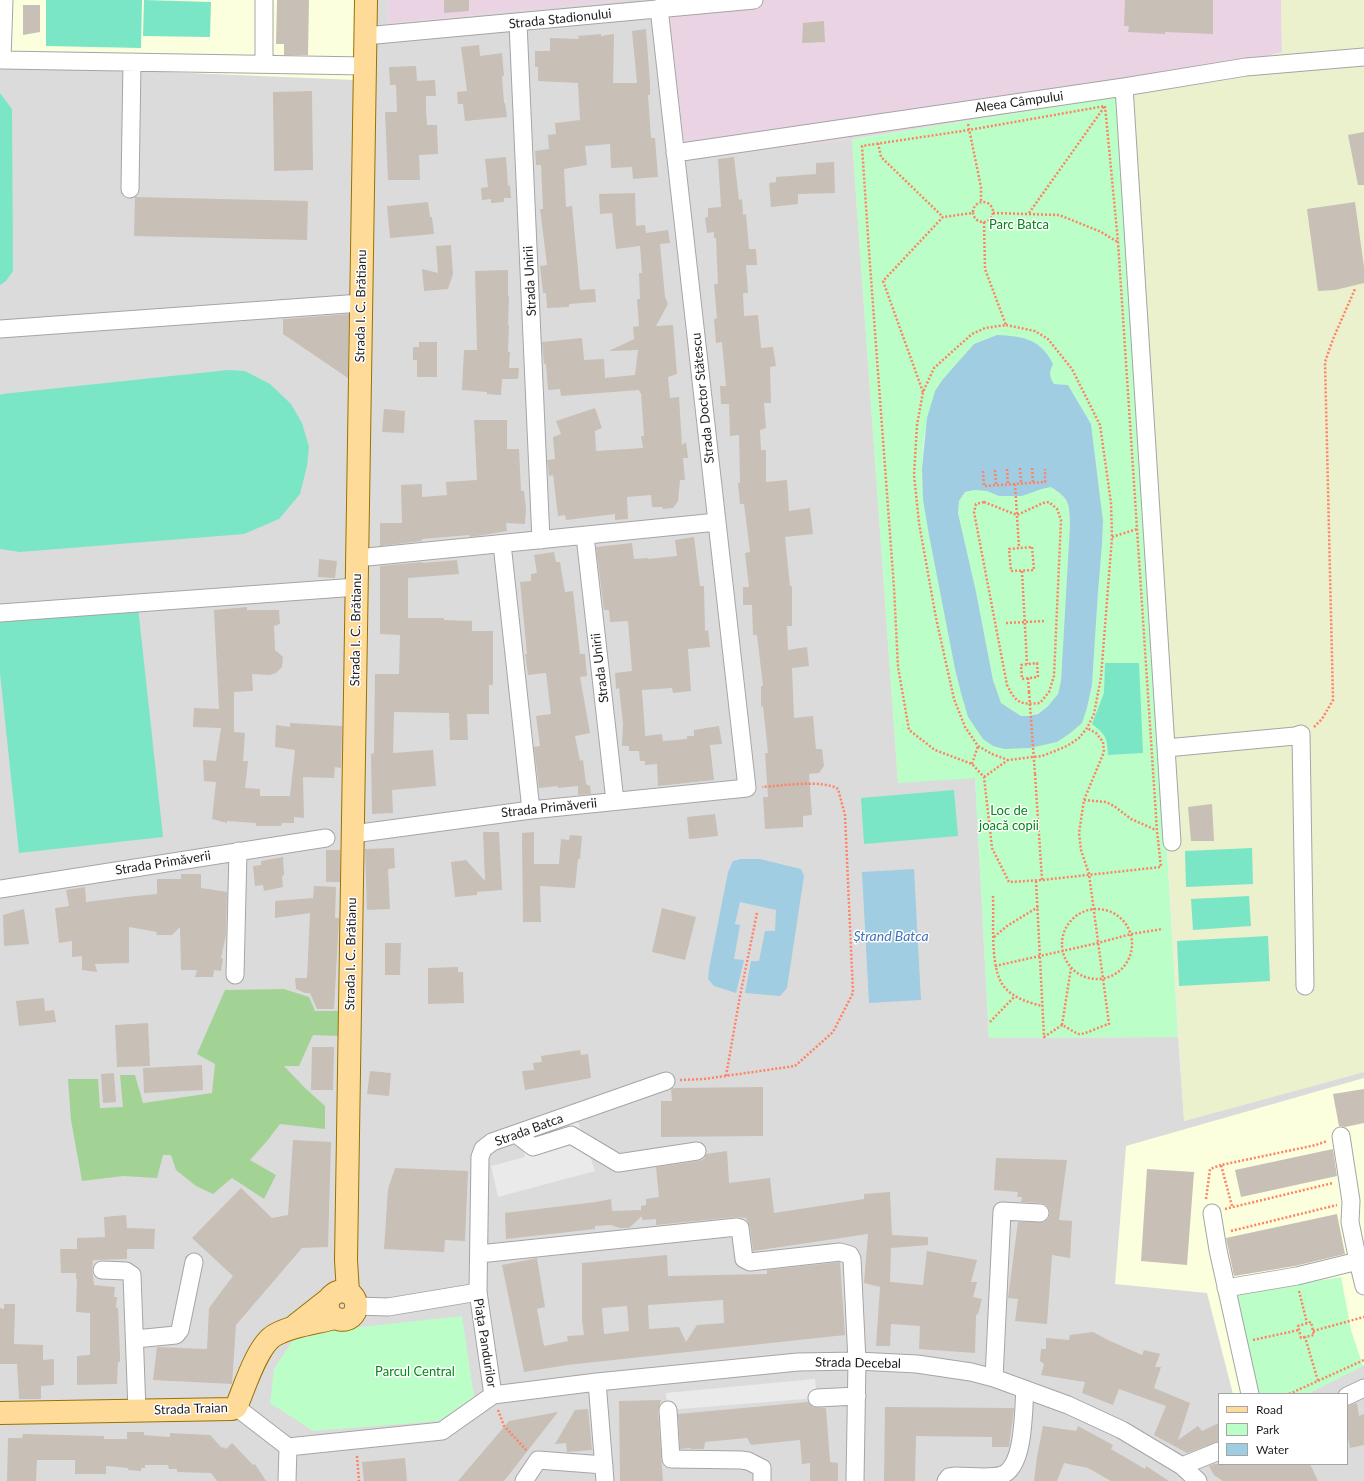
<!DOCTYPE html>
<meta charset="utf-8">
<style>
body{margin:0}
#map{position:relative;width:1364px;height:1481px;overflow:hidden;background:#f0ede3;font-family:Lato,sans-serif}
canvas{display:block}
.legend{position:absolute;left:1218px;top:1393px;width:130px;height:72px;box-sizing:border-box;background:#fff;border:1px solid #a5a5a5;margin:0;padding:5px 7px;list-style:none;font-size:12px;color:#1e1e1e}
.legend li{display:flex;align-items:center;gap:8px;height:20px}
.legend b{width:20px;border:1px solid #a5a5a5}
</style>
<div id="map">
<canvas width="1364" height="1481"></canvas>
<ul class="legend">
<li><b style="height:5px;background:#ffdb99"></b>Road</li>
<li><b style="height:11px;background:#bcfec7"></b>Park</li>
<li><b style="height:11px;background:#a0cde1"></b>Water</li>
</ul>
</div>
<script>
const ctx = document.querySelector('canvas').getContext('2d');
ctx.lineJoin = 'round';
function fillPath(path, color) {
  ctx.fillStyle = color;
  ctx.fill(path, 'evenodd');
}
function stroke(path, color, width, dash) {
  ctx.strokeStyle = color;
  ctx.lineWidth = width;
  ctx.lineCap = dash ? 'butt' : 'round';
  ctx.setLineDash(dash || []);
  ctx.stroke(path);
}
function label(font, color, halo, rows, align = 'center') {
  ctx.font = font + ' Lato,sans-serif';
  ctx.lineWidth = 3;
  ctx.setLineDash([]);
  ctx.textBaseline = 'middle';
  ctx.strokeStyle = halo;
  ctx.fillStyle = color;
  for (const [text, x, y, turn = 0] of rows) {
    ctx.save();
    ctx.translate(x, y);
    ctx.rotate((+turn || 0) * Math.PI / 180);
    ctx.textAlign = isNaN(turn) ? turn : align;
    if (halo) ctx.strokeText(text, 0, 0);
    ctx.fillText(text, 0, 0);
    ctx.restore();
  }
}
fillPath(new Path2D(`
 M0,0H388L387,24L626,0H667L686,159L852,139L898,782L975,777L989,1038L1178,1037L1184,1121L1364,1072V1481H0ZM1219,1394H1347V1464H1219Z`), '#dcdbdb');
fillPath(new Path2D(`
 M388,0H626L387,24Z
 M667,0H1281L1282,52L1122,96L852,139L686,160Z`), '#ead4e4');
fillPath(new Path2D(`
 M0,0H357L355,80L0,65Z
 M1364,1078V1365L1307,1394H1233L1207,1293L1115,1284L1126,1146Z`), '#fcffdd');
fillPath(new Path2D(`
 M1281,0H1364V1072L1184,1121L1122,96L1282,52Z`), '#ebf0cd');
fillPath(new Path2D(`
 M284,989L309,997L315,1011H340L339,1036L313,1035L299,1066H284L305,1088L325,1106V1129L280,1124L267,1141L250,1160L276,1175L264,1199L232,1178L213,1194L196,1186L176,1170L171,1155H163L157,1178L123,1176L82,1181L71,1120L68,1079H98L100,1108L123,1107L120,1075H135L143,1103L212,1093L215,1064L197,1054L225,990Z`), '#a2d394');
fillPath(new Path2D(`
 M1122,96L1178,1037L989,1038L975,778L898,783L852,139ZM997,335L1050,372V377L1054,384L1068,385L1091,424L1103,521L1102,545L1098,592L1092,685L1087,708L1041,745L1030,748H1018L968,717L955,669L923,500L922,469L924,438L935,391L943,379L974,344Z
 M1051,487C1070,500 1069,503 1070,524L1061,681L1058,694L1048,706L1038,713L1029,716H1021L1001,703L993,680L976,592L958,513L959,501L965,492L974,490L987,491L999,496H1022L1042,489Z
 M1341,1277L1351,1330L1363,1366L1307,1394H1243L1222,1296Z
 M462,1316L474,1397L439,1421L313,1431L270,1403L274,1369L293,1340L333,1330Z`), '#bcfec7');
fillPath(new Path2D(`
 M46,0H142L141,48L46,46Z
 M144,0L211,2L210,37L143,36Z
 M0,93L12,109L13,271L6,281L0,285Z
 M228,370L245,371L270,384L291,404L302,423L309,447L307,466L300,494L279,519L244,534L20,552L0,549V395L2,394Z
 M138,607L163,837L19,853L0,673V622Z
 M1105,663H1139L1143,753L1108,755C1107,737 1106,735 1092,724L1104,693Z
 M954,790L958,836L864,844L861,798Z
 M1252,848L1253,884L1186,887L1185,851Z
 M1249,896L1251,926L1193,930L1191,899Z
 M1268,936L1270,981L1179,986L1177,941Z`), '#7ae6c5');
fillPath(new Path2D(`
 M578,1122L595,1171L498,1197L491,1166L525,1157L522,1144Z
 M815,1379L817,1398L668,1410L666,1393Z`), '#eaeaea');
fillPath(new Path2D(`
 M997,335C1023,336 1041,339 1053,364C1049,373 1049,376 1054,384L1068,385L1091,424L1103,521L1102,545L1098,592L1092,685L1087,708L1082,723L1069,734L1057,742L1030,748L1004,749L993,746L983,739L968,717L961,693L955,669L929,535L923,500L922,469L927,418L935,391L943,379L974,344ZM1051,487C1070,499 1069,503 1070,524L1061,681L1058,694L1048,706L1038,714L1029,716H1021L1001,703L993,680L976,592L958,513L959,501L965,492L974,490L987,491L999,496H1022L1042,489Z
 M741,859H760L801,869L804,876L787,988L780,996L745,993L751,961H759L765,931H775L776,910L740,902L735,924L740,925L734,959L744,960L736,993L714,986L708,979L709,969L728,872L733,861Z
 M914,869L921,1000L869,1003L862,872Z`), '#a0cde1');
fillPath(new Path2D(`
 M277,0H309L308,55H284V44H276Z
 M444,0H469V11L444,13Z
 M1125,0H1213V34L1165,32V34L1128,32L1129,26H1124Z
 M23,5H40V32L23,35Z
 M824,21L825,42L802,43L803,23Z
 M646,29L650,84V95H648L651,138H655L658,177L633,179L632,167L611,168L610,144L585,146L587,165L564,169L566,207L572,206L580,290L595,289L596,302L569,304V307L547,308L546,293H543L540,266L547,265L540,209H543L541,165H536L535,151L549,149L548,135L556,134L555,123L580,120L578,83L538,81V67H535V51H550V38L579,39L578,36L601,34V36L614,34L613,83H637L632,31Z
 M479,45L480,56L502,53L504,76H502L504,103H505L507,117L465,121L463,104H458L457,92L467,91L461,47Z
 M416,66L417,81L435,80L436,96H426V111L427,125H437L438,154L419,155L420,180H388L385,112H397L396,85H390L389,67Z
 M312,91L313,170L274,171L273,92Z
 M1364,132V185H1358L1348,135Z
 M506,157L508,186L510,185L511,198H504V202L491,203V199L482,200L481,188L488,187L485,159Z
 M734,157L739,200L742,199L743,215L746,214L749,249H756L757,265H746L748,293H743L744,316L758,315L761,348L773,347L776,366L770,367L771,403H764L766,428L760,430L761,450H766V482L787,480L789,511L810,508L813,534L785,537L790,586H792V626H787L788,650L807,647L809,666L792,668L794,718L813,716L816,749H822L824,766L819,773L809,774L812,815L803,816V827L765,829L763,797H768L765,753H768L763,706L761,707V686H763L757,635H753L752,605H743V587H749L745,553L750,552L744,504H740L738,483H740L739,435L730,436L729,404H721L720,386H726L722,342L716,343L714,319L717,318L714,284H718L716,238H714V232L707,233L705,218L708,217V208L721,207L718,159Z
 M834,162L835,193L798,194V204L771,207L769,183L776,182V177L816,174V163Z
 M635,193L636,226L645,225L646,233L668,230L670,243L660,244L665,297L668,304L656,326L673,325L677,374L668,377L670,398L679,397L682,445L686,442L688,458H683L685,480H680L678,501L673,508L663,509L662,507H652L651,495L627,497L628,519L615,520V514L566,520L565,515L558,516L553,475L549,476L548,465L547,460L555,459L553,437L561,434L556,421L595,408L602,428L595,431L596,451L643,448L641,436H644L641,393H640L639,390L561,396L560,389L548,390L546,364H544L542,342L582,338L584,360L604,359L605,378L635,375L638,350L609,351L634,339L633,327L639,326L637,299H640L639,273H642L640,246L616,249L612,213L600,214L599,194Z
 M135,197L308,201L307,240L134,236Z
 M428,202L430,217H432L434,234L390,238L387,206Z
 M1355,202L1364,267V283L1335,290L1318,291L1307,209Z
 M451,245L453,274L448,289L424,291L422,269L438,273L436,246Z
 M508,270V296L509,297L508,325H509L508,352H510L509,368H519L518,379H502L501,395L487,394V392L462,390L464,350H477L475,271Z
 M349,314L348,378L283,334V319Z
 M419,342H437V377H417V360H413V347H419Z
 M384,409L405,411L404,433L382,432Z
 M474,420H507V449H519L521,491H524L526,509L525,524L506,523L507,531L471,537L469,535L422,539V541L380,546V523H402L401,485L422,484V497L447,495L446,482L477,480Z
 M694,537L700,586H704L705,631L708,630L710,647L688,649L691,691L673,693L672,688L642,690L645,733V736L662,734L663,741L687,739V736H694V730L719,726L722,744L710,745L714,780L658,786L657,764L645,765V761H640L639,751H629V746H622L623,723L619,688L616,689L615,673L632,671L628,621L610,622L609,610H604L596,547L632,543L634,559L648,558V559L677,556L675,540Z
 M554,552L556,562H560L565,592L573,591L580,654H585L587,676L580,677L590,733L575,736L580,761L583,760L586,784L590,786L591,794L578,795V786L558,788V786L539,788L534,747L540,746L536,716L551,714L546,673L528,675L525,654H527L520,582L531,581V574L537,573L534,555Z
 M319,559L337,561L335,578L318,577Z
 M457,560L459,574L408,578V618H444V620L472,621V631H493V685H489V714H467L468,740H450L449,713L394,712L393,753L433,750L436,786L392,790L393,813L372,814L371,754L374,753L375,674H399L400,635L380,634V566L422,562V563Z
 M247,607V610H279L280,624L274,626L275,650L283,657L282,667L276,673L270,675L252,674L253,691L234,692V732L245,733L243,761H248L245,788L260,789V796H290L295,750L275,747L276,725L290,727V723L342,726L341,768L335,767L334,778L303,777L304,818L294,817V823H282L281,826H256V823L227,821V823L212,819L216,782L204,781L203,760L216,761L221,728L193,727L194,708L219,709L214,610Z
 M1212,804L1214,841H1191L1188,807Z
 M715,814L718,836L689,839L687,817Z
 M483,832H499L502,890L477,892V895L455,897L451,862L466,860L485,881Z
 M534,832V864H559L561,839L569,840L570,835L582,836L580,859H578L575,888L540,886L541,922H523L522,833Z
 M394,848L395,868L388,869L390,909L367,910L365,849Z
 M326,850H340V882H326Z
 M283,857L284,875L282,876L283,887L264,891L263,885L255,886L253,866L261,865V861Z
 M181,874H201V888L227,892L226,935L221,958L223,959L221,971L214,970L213,977H195L197,970H181L180,927L172,935H156L157,932L129,927V963L95,964L97,972L82,970V956L72,957V941L59,943L55,908L69,906L66,890L85,887L86,902L135,896L157,894V879H181Z
 M314,886L336,887L335,918H339L334,1009H317L310,993H305L296,989L295,978H307L310,913L275,918V901L313,898Z
 M662,908L696,917L685,960L652,952Z
 M24,909L29,944L4,946L3,915Z
 M385,943H401L400,975H385Z
 M458,967V972H463L464,1003L428,1004V968Z
 M44,998L45,1011L54,1010L56,1022L19,1026L16,1001Z
 M148,1023L150,1066L117,1067L115,1025Z
 M312,1047H334L333,1090H311Z
 M580,1050L581,1055L588,1054L591,1078L525,1090L522,1071L534,1070L533,1063L542,1062L541,1056Z
 M202,1065L203,1090L144,1093L143,1068Z
 M370,1071L391,1073L389,1096L367,1094Z
 M114,1073L116,1102L103,1103L101,1074Z
 M763,1087V1136L661,1137V1101H672L671,1089L674,1088Z
 M1364,1089V1123L1345,1127L1339,1126L1333,1094Z
 M293,1140L331,1142L328,1247L302,1248L236,1325L232,1384L153,1380L157,1347L207,1349L209,1308L233,1276L192,1238L241,1188L272,1218L288,1215Z
 M1333,1149L1337,1176L1241,1197L1235,1170Z
 M727,1151L729,1183L770,1178L774,1213L864,1199V1194L890,1192L892,1235L928,1237V1245L891,1248L890,1282L923,1285L927,1251L977,1260L971,1282H977L973,1297L982,1299L978,1314L976,1315L975,1353L919,1349L920,1326L891,1324L890,1346H876L880,1287L864,1283L868,1234L753,1251L750,1227L746,1218L736,1217L656,1225V1219L642,1220V1216L629,1228H620L611,1225L595,1226V1229L506,1239L505,1213L596,1202L611,1199L612,1211L641,1210V1206L646,1205V1199L659,1197L656,1167L698,1161L704,1159L706,1154Z
 M996,1158L1067,1160L1059,1220L1072,1221L1070,1258L1052,1255L1047,1324L1015,1321L1018,1299L1008,1298L1018,1222H1044L1049,1218L1050,1213L1049,1209L1046,1205L1041,1203L1021,1202L1022,1197H1017L1018,1192L994,1190Z
 M395,1168L468,1171L465,1241L445,1240L444,1252L384,1249L388,1189Z
 M1147,1169L1194,1172L1187,1265L1141,1261Z
 M1337,1214L1345,1254L1295,1266L1234,1276L1226,1238Z
 M126,1215L127,1228L155,1229L154,1249H127V1259L93,1260L92,1269L94,1285L115,1287L114,1297H117L116,1308H118L120,1355V1362H118L117,1384L77,1385V1356L90,1355V1313L76,1312L77,1279H76V1273H61L60,1249H77V1238L105,1237L104,1217Z
 M667,1255L668,1276L767,1274V1270L840,1262L845,1335L567,1365L524,1372L502,1265L537,1258L545,1307L537,1309L544,1346L568,1341L567,1336L584,1335L582,1320V1263ZM723,1300L724,1323L697,1325L686,1342L679,1327L649,1329L648,1305ZM627,1306L629,1331L604,1334L602,1308Z
 M4,1304H15L14,1344L43,1345V1360L54,1359V1385L41,1386V1399H19L17,1364H0V1308L4,1309Z
 M1093,1332L1108,1340L1142,1355L1144,1350L1160,1354L1155,1367H1161L1154,1388L1190,1403L1178,1440L1198,1426L1202,1431L1219,1423V1441L1187,1453L1154,1435L1166,1406L1119,1389L1113,1405L1082,1393L1085,1382L1041,1375L1044,1364L1040,1361L1041,1349H1046V1338L1069,1340L1070,1335Z
 M661,1400L658,1411L663,1481H620L619,1401Z
 M808,1402L813,1407L826,1408L830,1462L838,1463V1481H810V1463L802,1464L800,1440L751,1445L747,1438L705,1442L704,1449H691L690,1448L680,1449L678,1414Z
 M1357,1403L1359,1416L1364,1414V1445L1350,1448L1347,1434V1406Z
 M885,1407L1014,1408L1009,1447H992V1437L916,1436L915,1481H884Z
 M588,1409L592,1450L567,1452L566,1443L555,1444L575,1410Z
 M558,1412L504,1481H458L509,1421Z
 M1043,1426L1076,1431L1078,1426L1113,1445L1111,1449L1145,1469L1146,1466L1169,1481H1111L1088,1468L1064,1463L1057,1481H1034L1037,1457Z
 M127,1432H144V1435L170,1437V1433L210,1435L222,1448L224,1447L226,1449L232,1443L253,1465L255,1464L266,1481H217L211,1473L177,1472V1469H169L168,1465H145V1468H141V1471L128,1470V1468L106,1466V1474H75V1460H37L36,1481H7L8,1438H22L23,1434L104,1436V1439H127Z
 M405,1458L407,1481H364L362,1462Z
 M1214,1464H1310L1318,1481H1223L1214,1475L1209,1466Z`), '#c8bfb6');
const minor = new Path2D(`
 M4,0L2,60L365,66
 M518,23L541,540
 M365,36L754,0
 M264,64V0
 M1124,87L1172,842
 M675,153L1124,87L1246,67L1364,57
 M130,189L132,62
 M0,329L361,303
 M585,536L615,801
 M502,544L531,810
 M357,558L717,522
 M0,613L357,587
 M1166,748L1295,736L1301,734L1305,986
 M353,834L531,810L747,788L659,8
 M0,889L326,838
 M235,975L238,851
 M516,1134L533,1147L571,1135L618,1163L697,1151
 M1341,1136L1351,1201L1350,1222L1358,1261
 M1212,1213L1218,1250L1250,1394
 M479,1254L737,1227L740,1228L744,1259L750,1262L840,1252L850,1255L852,1259L857,1361L855,1481
 M102,1270L126,1271L132,1275L137,1411
 M1226,1288L1297,1276L1358,1261L1364,1286
 M356,1306L388,1307L478,1292
 M135,1339L176,1335L180,1330L194,1262
 M994,1378L1002,1211L1040,1213
 M597,1382L605,1481
 M493,1395L478,1292L480,1157L483,1149L492,1142L666,1081
 M1347,1396L1364,1388
 M817,1398L857,1396
 M236,1407L288,1447
 M668,1410L671,1459L741,1460L748,1461L762,1468V1481
 M288,1447L442,1431L493,1395L597,1382L798,1362L857,1361L917,1364L971,1372L994,1378L1068,1405L1122,1430L1182,1466L1198,1481
 M1182,1466L1219,1451
 M287,1481L288,1447
 M524,1481L538,1460L604,1465
 M946,1481L949,1477L956,1476C969,1476 991,1479 1002,1475C1025,1466 1023,1411 1025,1389`);
const major = new Path2D(`
 M348,1293L346,1260L366,0
 M296,1325L329,1299C334,1292 343,1288 351,1294C354,1297 356,1300 356,1305C357,1327 321,1324 329,1299
 M0,1413L232,1409L236,1407L237,1405C245,1386 258,1344 275,1335C293,1325 316,1323 335,1318`);
stroke(minor, '#a5a5a5', 19);
stroke(major, '#987200', 24);
stroke(new Path2D(`
 M1105,106L1118,242L1157,831L1161,867L1042,880L1009,882L992,848L984,777L972,764L935,750L909,730L898,667L894,588L869,251L862,146L969,130Z
 M968,124L981,187V202
 M878,143L881,157L943,217
 M973 212a10 10 0 1 1 20 0a10 10 0 1 1-20 0Z
 M993,213L1059,215L1099,231L1118,242
 M1029,213L1105,106
 M984,222L985,269L1006,325
 M1006,325L1035,331L1048,339L1072,369L1100,425L1111,503L1112,537L1101,677L1094,714L1087,728L1079,738L1067,746L1055,751L1042,756L1008,760L992,754L978,746L965,727L954,699L936,618L919,523L914,475L917,425L923,392L934,368L972,334L985,328Z
 M923,392L883,281L943,217L973,213
 M1020,468L1021,483
 M1032,468L1033,483
 M1007,469L1008,484
 M995,470L996,485
 M983,471L984,486L1045,482V469
 M1015,484L1019,548
 M984,502L1017,515L1043,503L1049,502L1057,509L1061,520L1054,676L1049,692L1040,703C1020,705 1016,703 1007,685L974,512L976,504Z
 M1112,537L1137,529
 M1032,547L1034,570L1011,571L1009,549Z
 M1022,571L1027,664
 M1006,623L1045,621
 M1037,663L1038,677L1022,679L1021,665Z
 M1028,678L1029,692
 M1314,727L1322,719L1333,700L1325,362L1333,339L1355,289
 M972,764L978,746
 M1035,774L1042,880
 M984,777L1008,760
 M1084,800L1106,802L1114,806L1131,819L1156,830
 M1036,881L1044,1037L1062,1025C1067,1027 1073,1032 1079,1034C1084,1035 1101,1026 1109,1024L1089,874L1081,850L1079,833L1084,800L1104,752L1103,742L1096,733L1087,728
 M993,896C994,921 990,961 1001,982C1008,996 1028,1003 1043,1006
 M1062 944a35 35 0 1 1 70 0a35 35 0 1 1-70 0Z
 M994,937L1007,926L1038,907
 M995,966L1098,943L1131,934L1163,929
 M990,1022L1015,996
 M1062,1025L1071,968
 M726,1076L740,996L757,913
 M680,1080L704,1079L795,1066L833,1032L853,993L845,815L838,789C823,779 781,786 762,787
 M1206,1199L1210,1169L1221,1165
 M1232,1206L1221,1165L1316,1145L1327,1141
 M1225,1209L1333,1183
 M1231,1231L1337,1205
 M1299,1291L1307,1323
 M1313,1331L1364,1317
 M1305,1337L1301,1338L1298,1326L1311,1322L1314,1335L1305,1337L1318,1381
 M1253,1340L1299,1330
 M1289,1394L1364,1360
 M498,1410L504,1426L527,1451
 M357,1456L359,1481`), '#ff8265', 2.5, [2, 2]);
stroke(minor, '#fff', 17);
stroke(major, '#ffdb99', 22);
stroke(new Path2D(`
 M1029,692L1035,774`), '#ff8265', 2.5, [2, 2]);
label('13px', '#1e1e1e', '#fff', [
 ["Strada Stadionului",560,19,-6],
 ["Aleea Câmpului",1019,102,-8],
 ["Strada Unirii",530,281,-93],
 ["Strada I. C. Brătianu",361,306,-89],
 ["Strada Doctor Stătescu",703,398,-96],
 ["Strada I. C. Brătianu",356,630,-89],
 ["Strada Unirii",600,668,-97],
 ["Strada Primăverii",549,808,-6],
 ["Strada Primăverii",163,863,-9],
 ["Strada I. C. Brătianu",351,954,-89],
 ["Strada Batca",529,1130,-20],
 ["Piața Pandurilor",485,1343,81],
 ["Strada Decebal",858,1363,1],
 ["Strada Traian",191,1409,-2]
]);
label('13px', '#028618', '#fff', [
 ["Parc Batca",1019,225],
 ["Loc de",1009,811],
 ["joacă copii",1009,826],
 ["Parcul Central",415,1372]
]);
label('italic 14px', '#4273b6', '#fff', [
 ["Ștrand Batca",891,936]
]);
</script>
